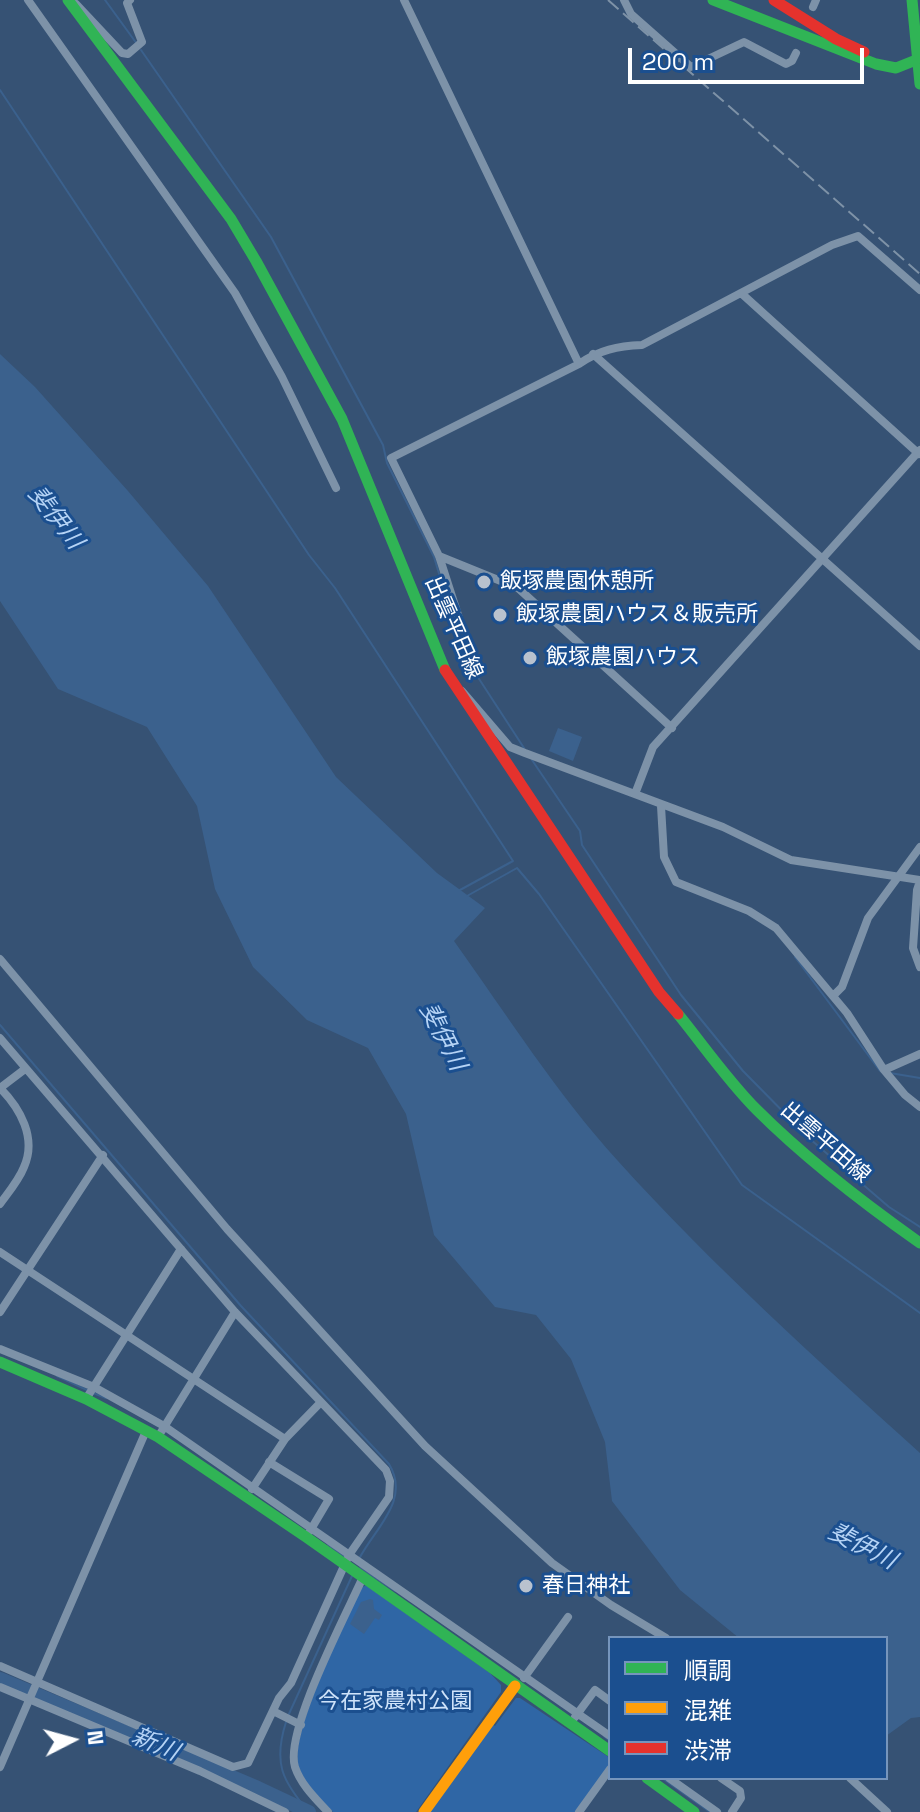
<!DOCTYPE html>
<meta charset="utf-8">
<style>
body{margin:0}
#map{position:relative;width:920px;height:1812px;overflow:hidden;background:#365274;font-family:"Space Grotesk","Noto Sans JP",sans-serif}
canvas{display:block}
.legend{position:absolute;left:608px;top:1636px;width:280px;height:144px;box-sizing:border-box;background:#1b4f8f;border:2px solid #7695bc;margin:0;padding:10px 14px;list-style:none;font-size:24px;color:#fff}
.legend li{display:flex;align-items:center;gap:16px;height:40px}
.legend b{width:40px;border:2px solid #7695bc}
.north{position:absolute;left:32px;top:1700px;width:80px;height:80px;-webkit-text-stroke:6px #1b4f8f;paint-order:stroke;rotate:84deg;font-size:22px;font-weight:700;line-height:32px;text-align:center;color:#fff}
.north::after{content:'';display:block;margin:auto;width:28px;height:36px;background:#fff;clip-path:polygon(50% 0,100% 100%,50% 72%,0 100%)}
.scale{position:absolute;left:628px;top:48px;width:236px;height:36px;box-sizing:border-box;border:4px solid #fff;border-top:0;padding-left:10px;font-size:24px;line-height:28px;white-space:nowrap;color:#fff;-webkit-text-stroke:6px #1b4f8f;paint-order:stroke}
</style>
<div id="map">
<canvas width="920" height="1812"></canvas>
<ul class="legend">
<li><b style="height:10px;background:#30b455"></b>順調</li>
<li><b style="height:10px;background:#ff9f0a"></b>混雑</li>
<li><b style="height:10px;background:#e5322d"></b>渋滞</li>
</ul>
<div class="north">N</div>
<div class="scale">200 m</div>
</div>
<script>
const ctx = document.querySelector('canvas').getContext('2d');
ctx.lineJoin = 'round';
function fillPath(path, color) {
  ctx.fillStyle = color;
  ctx.fill(path, 'evenodd');
}
function stroke(path, color, width, dash) {
  ctx.strokeStyle = color;
  ctx.lineWidth = width;
  ctx.lineCap = dash ? 'butt' : 'round';
  ctx.setLineDash(dash || []);
  ctx.stroke(path);
}
function label(font, color, halo, rows, align = 'center') {
  ctx.font = font + ' "Space Grotesk","Noto Sans JP",sans-serif';
  ctx.lineWidth = 6;
  ctx.setLineDash([]);
  ctx.textBaseline = 'middle';
  ctx.strokeStyle = halo;
  ctx.fillStyle = color;
  for (const [text, x, y, turn = 0] of rows) {
    ctx.save();
    ctx.translate(x, y);
    ctx.rotate((+turn || 0) * Math.PI / 180);
    ctx.textAlign = isNaN(turn) ? turn : align;
    if (halo) ctx.strokeText(text, 0, 0);
    ctx.fillText(text, 0, 0);
    ctx.restore();
  }
}
fillPath(new Path2D(`
 M366,1585L490,1673L501,1685V1692L416,1812H333C321,1799 305,1785 299,1768C287,1737 346,1621 361,1588Z
 M516,1698H520L610,1758V1764L576,1812H429L492,1724L495,1726Z`), '#2f66a5');
fillPath(new Path2D(`
 M0,354L35,387L128,491L208,586L336,777L437,873L485,908L454,941C507,1015 557,1094 618,1161C712,1265 816,1359 920,1453V1717L911,1718L886,1736V1638H739L680,1590L612,1501L605,1442L571,1359L536,1315L495,1307L434,1235L406,1114L368,1048L307,1020L253,967L215,889L197,806L147,727L58,689L0,601Z
 M558,728L582,737L573,761L549,751Z
 M370,1599L373,1600L374,1609L382,1615L379,1620L375,1618L364,1634L350,1624L361,1602Z`), '#3b618d');
stroke(new Path2D(`
 M105,0L137,44
 M141,50L271,237L383,445L387,463L434,557L458,637L470,665L524,748
 M0,90L309,555L335,588L513,861L460,890
 M532,760L580,831L582,845L681,995L743,1071L810,1139L889,1207L920,1227
 M467,896L517,868L539,894L742,1185L920,1313
 M795,957L880,1071
 M0,1025L241,1306L389,1464C411,1500 375,1528 359,1559
 M890,1073L920,1078
 M57,1376L87,1390
 M93,1393L106,1398
 M328,1545L345,1557
 M360,1568L395,1591
 M288,1716L352,1576
 M286,1722C273,1763 282,1781 309,1812
 M604,1736L610,1741
 M662,1778L710,1812`), '#3b618d', 2);
stroke(new Path2D(`
 M0,1679L258,1788L309,1812`), '#3b618d', 14);
stroke(new Path2D(`
 M28,0L235,293L282,377L336,488
 M404,0L579,364
 M624,0L631,14L691,67L744,42L786,64L792,61L796,53
 M76,4L122,53L128,54L142,42L127,3L130,0
 M813,7L816,0
 M741,293L919,454
 M593,354L920,646
 M439,556L518,588L672,728
 M460,621L439,556L391,458L579,364C599,350 618,346 642,345L832,245L858,236L920,290
 M462,691L510,747L525,753L723,827L791,860L920,880
 M635,794L653,747L920,450
 M661,806L664,857L676,882L749,911L776,928L847,1013L884,1070L905,1095L920,1107
 M920,881L917,890L913,948L920,967
 M0,959L227,1229L425,1446L552,1563L611,1605L666,1638
 M833,996L842,987L868,918L920,847
 M0,1038L235,1312L386,1470L390,1481L389,1497L349,1555L291,1683L279,1698L248,1763L233,1767L0,1666
 M884,1070L920,1054
 M0,1088C20,1108 37,1138 24,1167C19,1180 8,1193 0,1204
 M0,1088L25,1069
 M0,1252L285,1439
 M0,1312L103,1155
 M0,1349L94,1387L164,1426L610,1736
 M86,1399L181,1249
 M158,1437L235,1312
 M269,1462L329,1499L310,1531
 M252,1489L285,1439L321,1402
 M524,1678L568,1617
 M0,1687L200,1771L285,1812
 M273,1711L301,1725
 M575,1717L595,1690L610,1701
 M0,1767L146,1431
 M669,1778L717,1812
 M721,1778L740,1791L741,1798L732,1812
 M850,1778L887,1812
 M328,1812C316,1799 301,1785 295,1767C284,1732 346,1615 363,1577
 M579,1812L610,1769`), '#7d92a8', 8);
stroke(new Path2D(`
 M68,0L231,219L256,261L342,419L445,670
 M713,0L876,64L896,68L916,60
 M912,0L920,84
 M678,1014C704,1046 728,1081 757,1110C807,1160 862,1202 920,1243
 M0,1362L86,1399L158,1437L306,1537L610,1751
 M647,1778L694,1812`), '#30b455', 11);
stroke(new Path2D(`
 M424,1812L515,1686`), '#ff9f0a', 11);
stroke(new Path2D(`
 M774,0L836,39L864,52
 M445,670L659,992L678,1014`), '#e5322d', 11);
stroke(new Path2D(`
 M608,0L920,274`), '#7e92a7', 2, [14, 6]);
for (const [x, y, r, color] of [
 [484,582,8,"#b9c2ce"],
 [500,615,8,"#b9c2ce"],
 [530,658,8,"#b9c2ce"],
 [526,1586,8,"#b9c2ce"]
]) {
  const dot = new Path2D();
  dot.arc(x, y, r, 0, 2 * Math.PI);
  ctx.fillStyle = color;
  ctx.fill(dot);
  stroke(dot, '#1b4f8f', 3);
}
label('22px', '#fff', '#1b4f8f', [
 ["飯塚農園休憩所",500,582],
 ["飯塚農園ハウス＆販売所",516,615],
 ["飯塚農園ハウス",546,658],
 ["春日神社",542,1586]
], 'left');
label('22px', '#fff', '#1b4f8f', [
 ["出雲平田線",453,628,66],
 ["出雲平田線",825,1143,41]
]);
label('22px', '#cfe3fa', '#1b4f8f', [
 ["今在家農村公園",395,1702]
]);
label('italic 24px', '#b5d3f5', '#1b4f8f', [
 ["斐伊川",55,518,52],
 ["斐伊川",442,1037,63],
 ["斐伊川",862,1547,27],
 ["新川",155,1745,23]
]);
</script>
